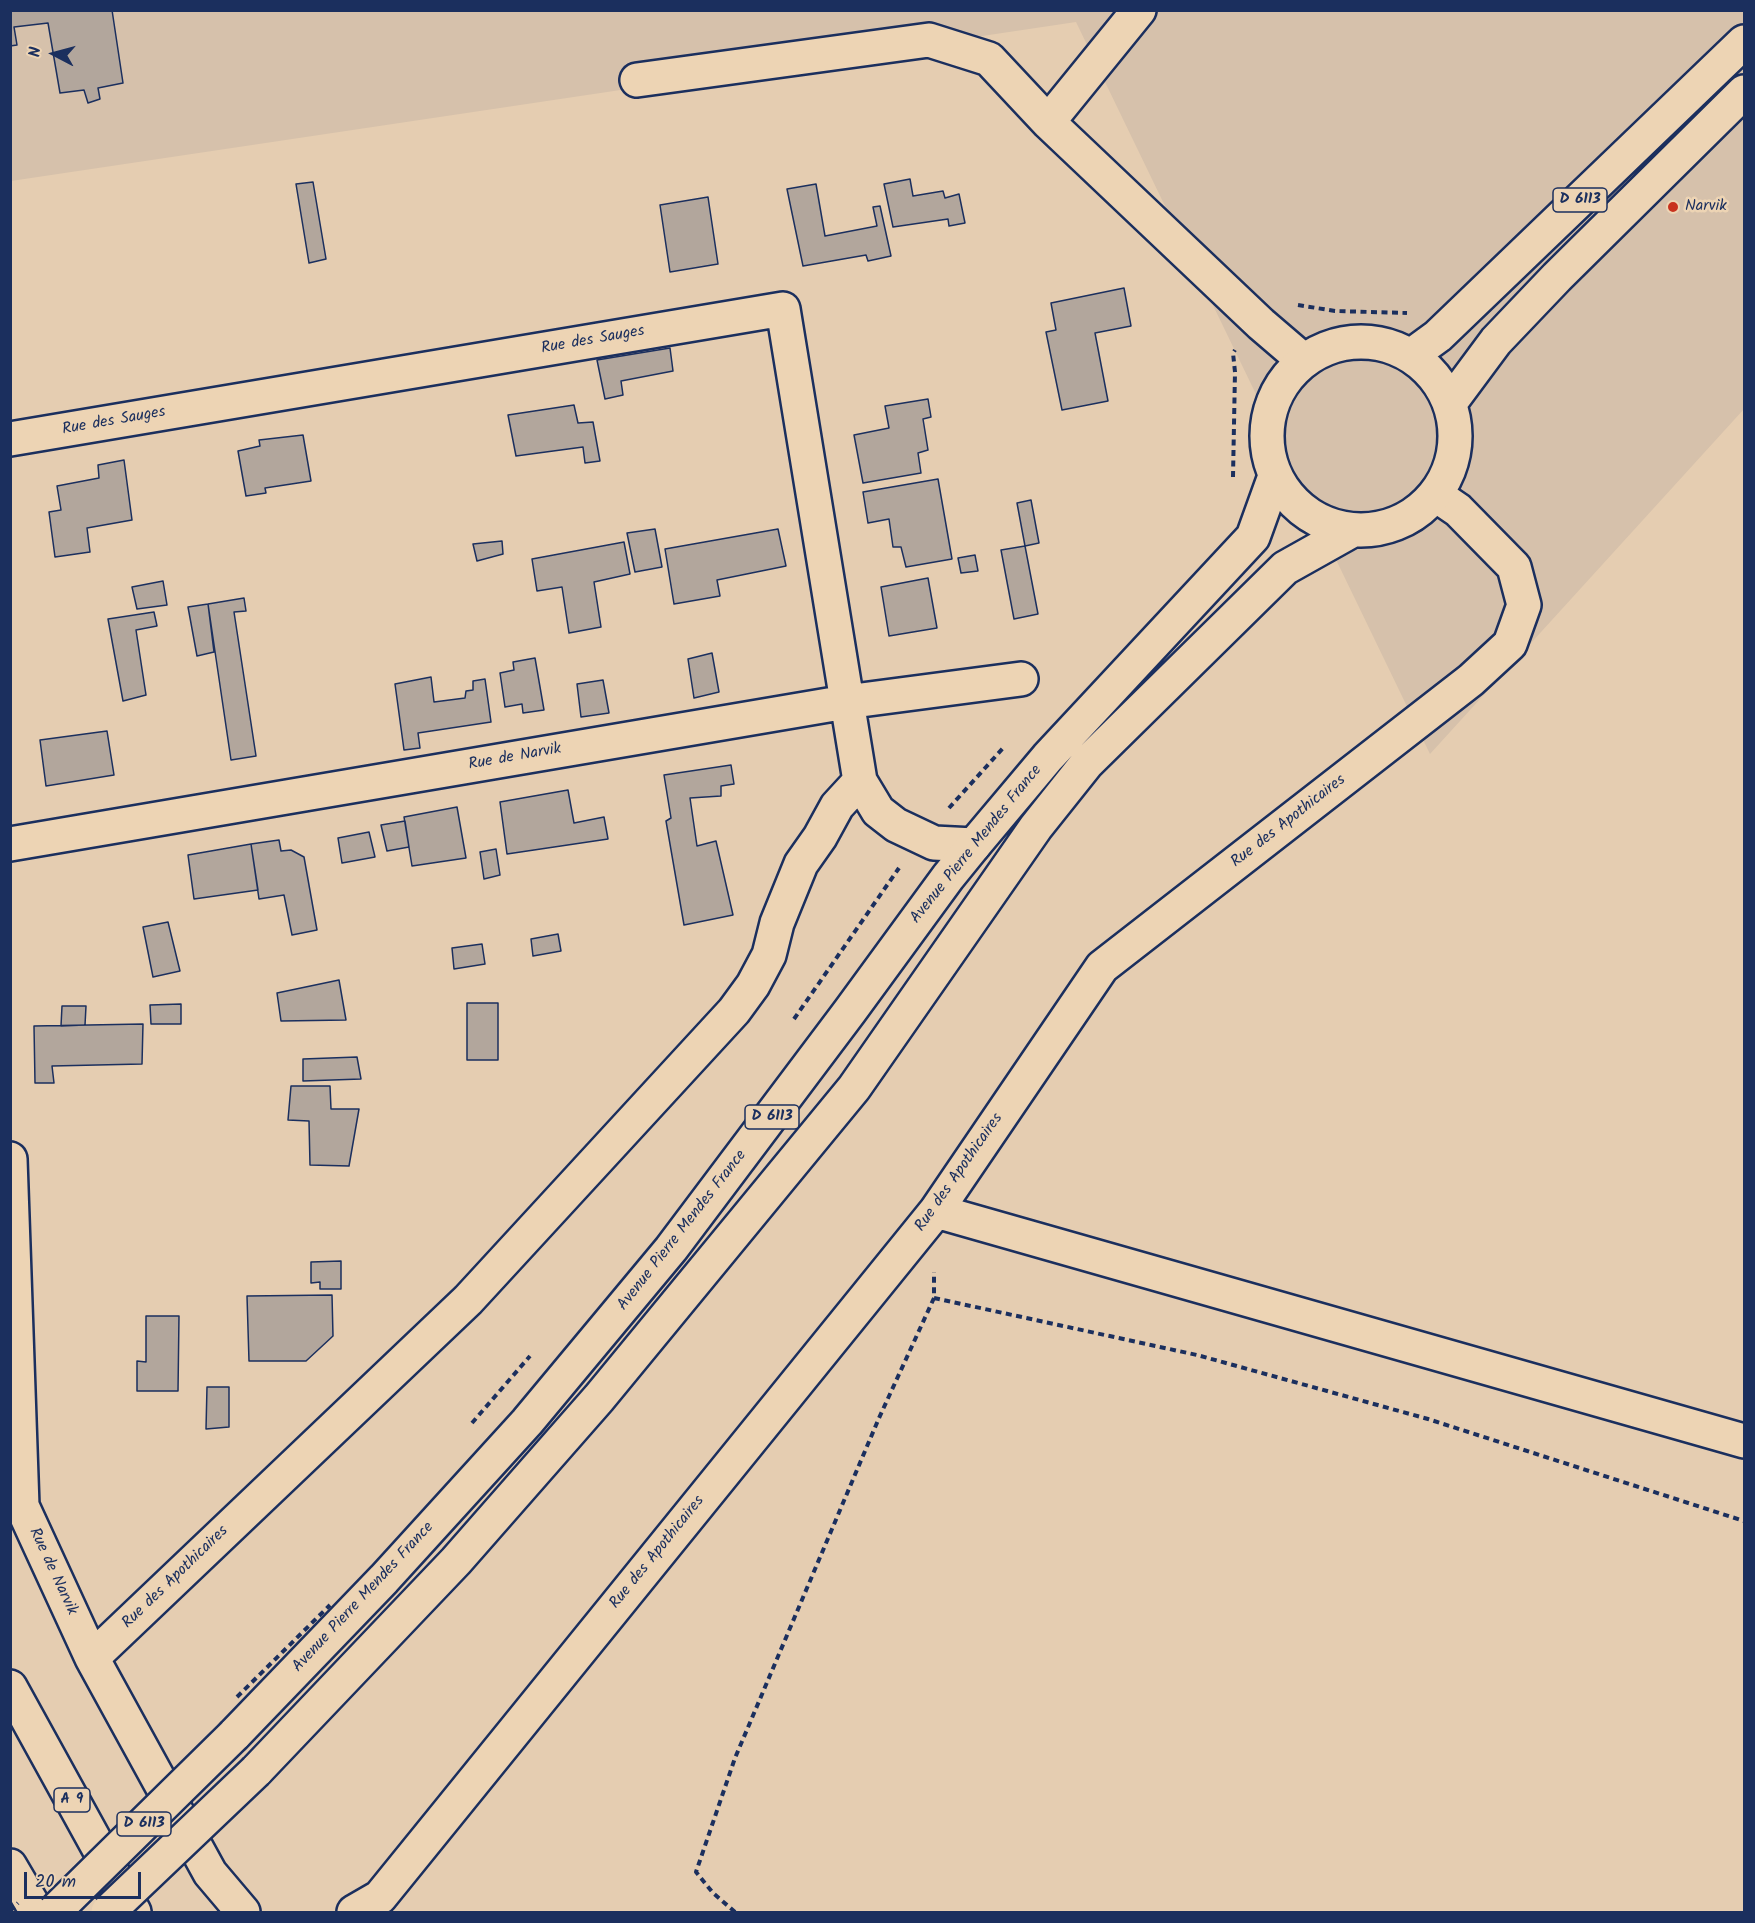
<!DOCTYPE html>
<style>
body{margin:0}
#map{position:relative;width:1755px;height:1923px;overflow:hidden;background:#e5cdb1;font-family:Kalam,sans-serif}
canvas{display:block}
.frame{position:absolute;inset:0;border:12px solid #1b2f5e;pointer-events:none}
.north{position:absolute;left:24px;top:24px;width:60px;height:60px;-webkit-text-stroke:4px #edd4b4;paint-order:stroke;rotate:276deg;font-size:16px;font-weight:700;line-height:24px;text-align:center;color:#1b2f5e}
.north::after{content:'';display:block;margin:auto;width:21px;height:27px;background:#1b2f5e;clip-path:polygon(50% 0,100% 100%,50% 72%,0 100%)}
.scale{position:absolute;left:24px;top:1872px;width:117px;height:27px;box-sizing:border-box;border:3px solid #1b2f5e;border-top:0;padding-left:8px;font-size:18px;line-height:21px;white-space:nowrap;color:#1b2f5e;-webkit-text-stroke:4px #edd4b4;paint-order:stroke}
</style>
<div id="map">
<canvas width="1755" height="1923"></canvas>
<div class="frame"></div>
<div class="north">N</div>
<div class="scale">20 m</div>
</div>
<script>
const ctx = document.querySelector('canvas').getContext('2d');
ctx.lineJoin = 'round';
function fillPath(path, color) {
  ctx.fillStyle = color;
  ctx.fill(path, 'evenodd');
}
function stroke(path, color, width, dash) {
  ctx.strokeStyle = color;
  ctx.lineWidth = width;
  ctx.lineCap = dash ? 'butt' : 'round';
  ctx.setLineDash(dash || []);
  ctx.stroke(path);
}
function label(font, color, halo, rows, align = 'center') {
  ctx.font = font + ' Kalam,sans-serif';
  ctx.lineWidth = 5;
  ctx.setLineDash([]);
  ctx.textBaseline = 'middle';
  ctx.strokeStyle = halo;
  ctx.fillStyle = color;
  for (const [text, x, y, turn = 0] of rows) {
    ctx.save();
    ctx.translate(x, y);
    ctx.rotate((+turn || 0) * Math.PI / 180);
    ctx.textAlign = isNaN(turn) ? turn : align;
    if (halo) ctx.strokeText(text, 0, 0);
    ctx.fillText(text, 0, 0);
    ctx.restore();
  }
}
fillPath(new Path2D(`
 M11,11H1744V409L1430,754L1076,22L11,181Z`), '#d6c1ab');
const building = new Path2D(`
 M10,10H112L123,83L98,88L100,99L88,103L84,90L60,93L48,23L14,27L17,45L10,46Z
 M910,179L913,196L943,191L945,198L959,194L965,223L949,226L948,219L893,227L884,184Z
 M313,182L326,259L309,263L296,184Z
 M816,184L825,236L877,226L873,207L880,206L891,256L868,261L866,255L803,266L787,189Z
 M708,197L718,264L670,272L660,205Z
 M1124,288L1131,326L1095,333L1108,401L1062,410L1046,332L1056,330L1051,303Z
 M670,348L673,371L621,381L623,395L605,399L597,360Z
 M928,399L931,417L923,419L928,450L918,453L921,473L863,483L854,435L889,428L885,406Z
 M574,405L578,423L593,422L600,461L585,463L583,447L516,456L508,415Z
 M303,435L311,481L265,488L266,493L246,496L238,451L260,446L259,440Z
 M124,460L132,520L87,528L90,552L55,557L49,512L61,510L57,486L99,478L98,465Z
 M938,479L952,559L906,567L901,547H893L889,519L868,523L863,492Z
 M1031,500L1039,543L1025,546L1017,503Z
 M655,529L662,567L635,572L627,533Z
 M778,529L786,566L717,580L720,596L674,604L665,549Z
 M502,541L503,554L477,561L473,544Z
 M624,542L630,574L594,582L601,627L569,633L562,587L537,591L532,559Z
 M1025,546L1038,614L1014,619L1001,550Z
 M975,555L978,571L961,573L958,558Z
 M928,578L937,628L889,636L881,587Z
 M163,581L167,605L137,609L132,587Z
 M244,598L246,611L234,612L256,756L231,760L208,604Z
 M208,604L214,652L197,656L188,607Z
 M154,612L157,626L136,630L146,695L123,701L108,619Z
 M712,653L719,692L694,698L688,659Z
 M535,658L544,710L523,713L522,704L505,707L500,673L514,670L513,662Z
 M431,677L434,702L465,698L466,691L473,690V681L485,679L491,722L418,733L420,748L404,750L395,684Z
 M603,680L609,713L581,717L577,684Z
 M107,731L114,775L46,786L40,740Z
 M731,765L734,784L721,786V796L690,798L697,846L716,841L733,915L684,925L666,821L671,818L664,775Z
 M568,790L574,823L604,817L608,839L507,854L500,802Z
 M457,807L466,858L412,866L404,817Z
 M405,821L409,847L387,851L381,825Z
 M369,832L375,857L342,863L338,838Z
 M279,840L281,851L291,850L304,857L317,930L292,935L284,895L259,899L251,844Z
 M251,844L258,890L194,899L188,855Z
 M496,849L500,875L484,879L480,852Z
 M168,922L180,971L153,977L143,927Z
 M558,934L561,951L533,956L531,939Z
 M482,944L485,964L454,969L452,948Z
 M339,980L346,1020L281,1021L277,993Z
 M467,1003H498V1060H467Z
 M181,1004V1024H151L150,1005Z
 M62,1006H86L85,1025L61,1026Z
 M143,1024L142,1064L52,1066L54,1083H35L34,1026Z
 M357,1057L361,1079L303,1081V1059Z
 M291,1086H330L331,1109H359L349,1166L310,1165L309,1121L288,1120Z
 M341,1261V1289H320V1282L311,1283V1262Z
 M332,1295L333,1336L306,1361H249L247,1296Z
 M146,1316H179L178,1391H137V1361L146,1362Z
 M207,1387H229V1427L206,1429Z`);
fillPath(building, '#b2a69c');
stroke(building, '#1b2f5e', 1.5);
const minor = new Path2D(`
 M637,80L929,40L989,59L1048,122L1261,324L1303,360
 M1048,122L1139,10
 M10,439L783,309L860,781L878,811L896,825L934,843L974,845
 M10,844L846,702L1021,679
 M10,1159L22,1506L92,1658
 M936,1211L1744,1441
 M243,1912L210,1873L92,1658L468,1300L734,1011L753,985L769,955L777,923L801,864L820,837L837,806L860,781
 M354,1912L380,1897L936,1211L1102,967L1471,680L1510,644L1524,605L1514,567L1458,510L1436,495`);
const major = new Path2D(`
 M1267 436a94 94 0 1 1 188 0a94 94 0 1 1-188 0Z
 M1412,355L1438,336L1744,42
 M1450,403L1496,341L1557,277L1744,92
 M234,1735L384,1579L527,1422L671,1249L850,1011L948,877L974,845L1048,757L1253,537L1275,476
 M256,1771L456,1561L599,1398L854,1088L1036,827L1087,763L1285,568L1351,531`);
const highway = new Path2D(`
 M10,1687L134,1912
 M10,1866L37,1912`);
stroke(minor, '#1b2f5e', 38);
stroke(major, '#1b2f5e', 38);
stroke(highway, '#1b2f5e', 38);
stroke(new Path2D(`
 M1298,305L1335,311L1407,313
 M1233,477L1235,372L1233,353L1235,350
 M949,808L1004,747
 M794,1019L899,868
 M934,1298L1197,1355L1428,1419L1744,1521
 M472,1423L530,1356
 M735,1912L713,1893L696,1872L735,1758L879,1418L934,1298V1272`), '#1b2f5e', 4, [6, 4.5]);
stroke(minor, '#edd4b4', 33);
stroke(major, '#edd4b4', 33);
stroke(highway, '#edd4b4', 33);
const majorBridge = new Path2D(`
 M54,1912L234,1735
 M108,1912L256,1771`);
stroke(majorBridge, '#1b2f5e', 38, []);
stroke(new Path2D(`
 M237,1697L330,1605
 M10,1911L18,1903`), '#1b2f5e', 4, [6, 4.5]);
stroke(majorBridge, '#edd4b4', 33);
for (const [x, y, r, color] of [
 [1673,207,6,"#c8321e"]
]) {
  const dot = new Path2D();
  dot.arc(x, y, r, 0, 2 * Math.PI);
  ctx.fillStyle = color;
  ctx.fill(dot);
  stroke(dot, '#edd4b4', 2);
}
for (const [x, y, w] of [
 [1580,200,54],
 [772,1117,54],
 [72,1800,36],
 [144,1824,54]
]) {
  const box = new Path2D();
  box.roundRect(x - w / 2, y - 12, w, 24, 4.5);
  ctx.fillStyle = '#edd4b4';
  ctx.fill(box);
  stroke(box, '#1b2f5e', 1.5);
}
label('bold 15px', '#1b2f5e', null, [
 ["D 6113",1580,200],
 ["D 6113",772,1117],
 ["A 9",72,1800],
 ["D 6113",144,1824]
]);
label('16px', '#1b2f5e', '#edd4b4', [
 ["Narvik",1685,207]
], 'left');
label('16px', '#1b2f5e', '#edd4b4', [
 ["Rue des Sauges",593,341,-10],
 ["Rue des Sauges",114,422,-10],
 ["Rue de Narvik",515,758,-10],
 ["Rue des Apothicaires",1289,822,-38],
 ["Avenue Pierre Mendes France",977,845,-51],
 ["Rue des Apothicaires",960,1173,-55],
 ["Avenue Pierre Mendes France",683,1231,-52],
 ["Rue des Apothicaires",658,1553,-51],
 ["Rue de Narvik",52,1572,65],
 ["Rue des Apothicaires",176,1578,-44],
 ["Avenue Pierre Mendes France",364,1598,-47]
]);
</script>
